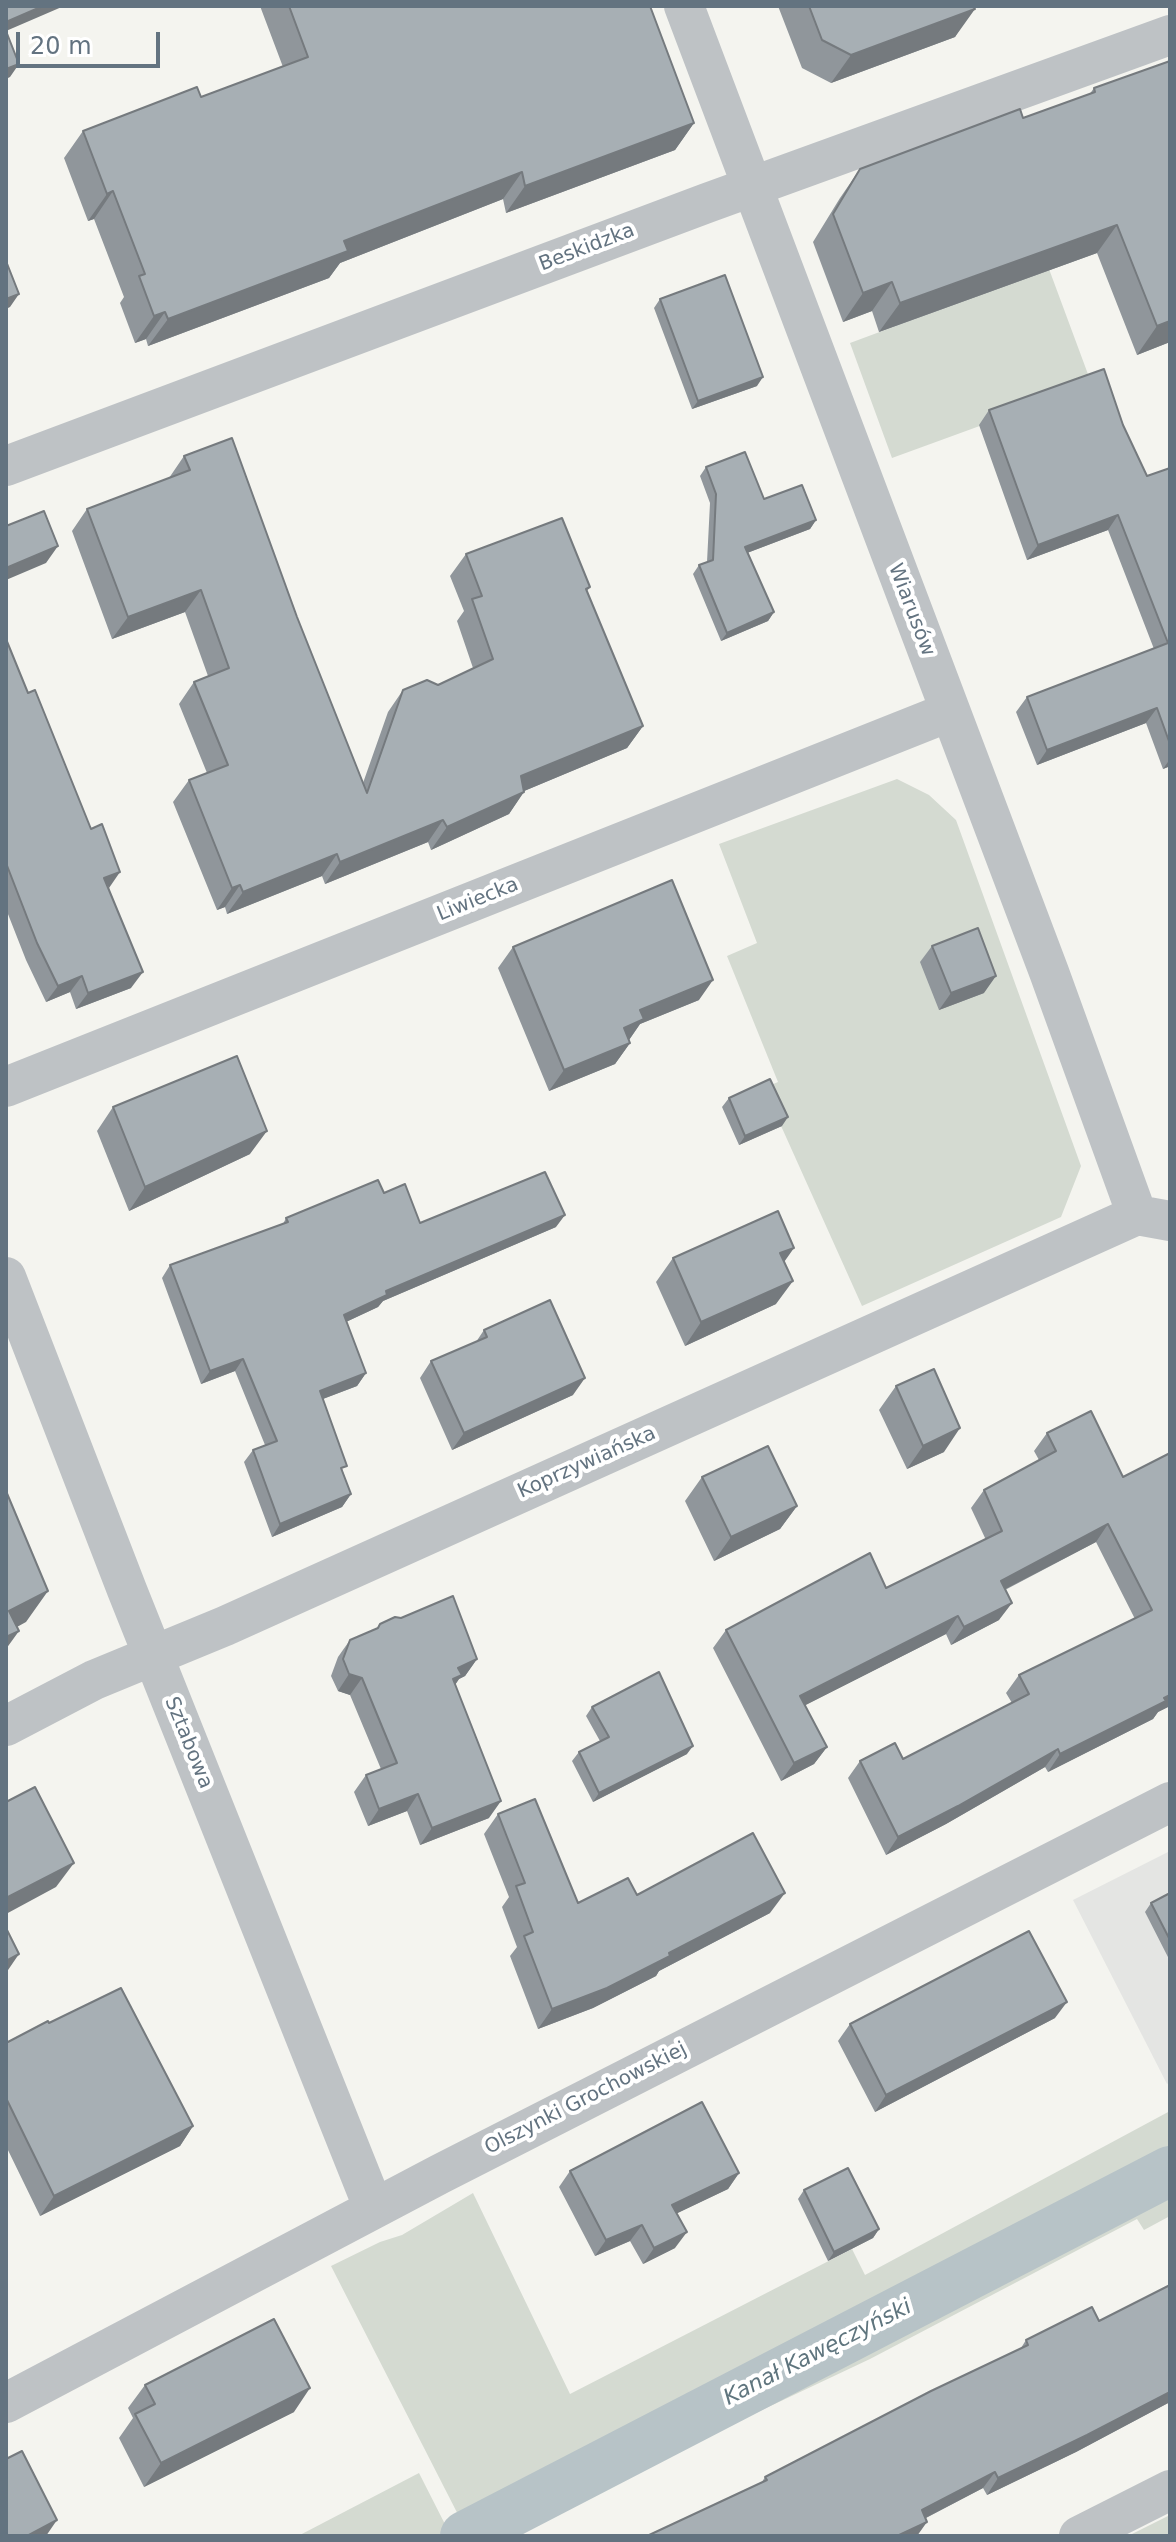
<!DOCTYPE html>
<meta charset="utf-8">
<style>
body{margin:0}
#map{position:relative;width:1176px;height:2542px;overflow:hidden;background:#f4f4ef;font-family:"DejaVu Sans",sans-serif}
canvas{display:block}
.frame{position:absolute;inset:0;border:8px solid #637380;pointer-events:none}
.scale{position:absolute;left:16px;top:32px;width:144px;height:36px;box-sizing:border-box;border:4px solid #637380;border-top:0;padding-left:10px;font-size:24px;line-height:28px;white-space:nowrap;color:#637380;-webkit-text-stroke:6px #fff;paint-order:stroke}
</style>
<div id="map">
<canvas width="1176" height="2542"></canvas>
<div class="frame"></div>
<div class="scale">20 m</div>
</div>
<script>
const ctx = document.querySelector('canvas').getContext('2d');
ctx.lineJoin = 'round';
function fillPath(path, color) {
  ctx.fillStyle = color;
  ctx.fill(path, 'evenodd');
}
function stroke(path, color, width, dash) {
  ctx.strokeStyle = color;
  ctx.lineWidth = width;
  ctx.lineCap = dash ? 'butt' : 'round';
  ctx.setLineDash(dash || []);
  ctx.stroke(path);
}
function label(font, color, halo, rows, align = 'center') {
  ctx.font = font + ' "DejaVu Sans",sans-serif';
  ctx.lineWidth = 8;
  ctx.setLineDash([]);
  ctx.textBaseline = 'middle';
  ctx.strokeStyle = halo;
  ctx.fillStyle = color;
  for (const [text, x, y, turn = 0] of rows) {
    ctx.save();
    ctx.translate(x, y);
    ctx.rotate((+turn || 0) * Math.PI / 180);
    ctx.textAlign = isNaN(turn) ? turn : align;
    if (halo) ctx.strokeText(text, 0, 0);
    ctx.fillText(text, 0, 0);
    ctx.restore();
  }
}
fillPath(new Path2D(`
 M1170,1851V2082L1167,2084L1073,1900Z`), '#e4e5e3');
fillPath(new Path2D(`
 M1049,269L1092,385L892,458L850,343Z
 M897,779L929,795L956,820L1081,1166L1061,1217L862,1306L764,1088L778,1082L727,956L757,943L719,844Z
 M1170,2111V2216L1144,2230L1137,2219L870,2359L690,2444L513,2536H469L331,2266L380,2242L402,2235L473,2193L570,2394L852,2249L865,2275Z
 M419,2473L451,2536H298Z
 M1170,2514V2536H1128L1170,2515Z`), '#d4dad1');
stroke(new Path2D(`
 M465,2536L1170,2171`), '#b7c3c7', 50);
stroke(new Path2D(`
 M684,6L1049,972L1137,1215
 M6,466L707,203L1170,35
 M6,1087L949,712
 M6,1277L127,1590L374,2209
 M6,1726L94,1680L225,1626L1137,1215L1170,1221
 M6,2403L440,2174L1170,1802
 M1079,2536L1170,2490`), '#bec2c5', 40);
fillPath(new Path2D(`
 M260,6H650L694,123L675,150L506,213L503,199L340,263L329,278L148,346L146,339L135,343L120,303L124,297L94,219L88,221L64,158L83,131L201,97L283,67Z
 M778,6H973L955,37L831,83L802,68Z
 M1170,61V342L1137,355L1097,253L879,332L872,311L843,322L813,242L840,198L860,169L1023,118L1089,95L1094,88Z
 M660,299L757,386L692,409L654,308Z
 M989,410L1123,425L1147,476L1170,468V773L1168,767L1163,769L1146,723L1037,765L1016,712L1027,697L1154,649L1108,530L1027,560L979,425Z
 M184,456L297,617L363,783L388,712L403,690L438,685L473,668L457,621L464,611L450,576L466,554L590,587L587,591L643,726L627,748L524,791L509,814L431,850L428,842L325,884L322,876L227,914L225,907L217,910L173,802L189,780L207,773L179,704L194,682L208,676L185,612L112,639L72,531L87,509L169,478Z
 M706,467L764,499L816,520L810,529L747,553L774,612L768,621L721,641L693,574L699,565L707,562L710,503L700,476Z
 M6,639L109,888L131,988L76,1009L70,992L46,1002L26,960L6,909Z
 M932,946L984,993L939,1010L920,962Z
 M513,947L699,1000L640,1024L629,1040L630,1043L615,1064L549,1091L498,968Z
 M729,1098L782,1126L739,1145L722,1107Z
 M113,1107L250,1154L129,1211L97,1131Z
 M384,1193L420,1223L556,1227L383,1301L378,1307L346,1322L366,1373L357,1386L323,1399L343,1472L351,1494L342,1507L272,1537L244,1462L253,1450L265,1445L235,1371L201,1384L162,1278L170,1265L283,1224L286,1218Z
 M673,1258L776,1304L685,1346L656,1282Z
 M484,1330L573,1395L452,1450L420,1378L431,1361L476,1342Z
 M896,1386L944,1452L907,1469L879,1410Z
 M1047,1433L1123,1477L1170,1453V1706L1158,1712L1153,1719L1048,1772L1045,1767L946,1824L886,1855L848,1778L860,1761L903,1759L1012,1703L1006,1693L1019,1675L1135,1619L1096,1542L1005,1590L999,1620L951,1645L946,1634L805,1705L827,1747L814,1764L781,1781L713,1648L726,1630L886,1588L986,1540L971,1508L984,1490L1039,1460L1034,1451Z
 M702,1477L797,1506L780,1529L714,1561L685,1501Z
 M380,1624L477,1659L465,1676L459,1679L455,1685L489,1818L420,1845L407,1811L368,1826L354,1792L366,1775L381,1769L350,1695L338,1691L331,1676L338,1657L350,1640L376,1629Z
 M592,1707L687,1754L593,1802L572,1761L579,1752L600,1741L586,1716Z
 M498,1814L578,1903L637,1895L770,1913L659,1971L656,1976L593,2008L538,2029L510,1956L517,1947L502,1907L509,1897L484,1834Z
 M1170,1893V1961L1145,1912L1151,1903Z
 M1055,2018L875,2112L838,2041L850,2024Z
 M49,2023L193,2126L180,2146L40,2216L6,2146V2043Z
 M570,2171L739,2173L728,2189L677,2213L675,2248L643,2264L630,2241L595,2256L559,2187Z
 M804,2190L879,2229L873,2238L828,2261L798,2199Z
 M1170,2285V2402L1076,2452L987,2495L983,2488L926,2518L762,2482L765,2477L1021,2348L1026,2340L1099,2321Z
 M145,2385L294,2412L144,2487L119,2438L133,2418L128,2408Z`), '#90969b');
fillPath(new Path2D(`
 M43,6H64L6,31V22Z
 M975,9L955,37L831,83L851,55Z
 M19,64L10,77L6,79V69Z
 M694,123L675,150L506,213L525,186Z
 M522,172L503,199L340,263L329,278L148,346L168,319L344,241Z
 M113,191L94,219L88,221L107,194Z
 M1117,225L1097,253L879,332L900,303Z
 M892,282L872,311L843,322L863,293Z
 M19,294L10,307L6,309V299Z
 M165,312L146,339L135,343L154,316Z
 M1170,321V342L1137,355L1157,326Z
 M763,377L757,386L692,409L698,401Z
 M1118,515L1108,530L1027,560L1038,545Z
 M816,520L810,529L739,556L745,547Z
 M58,546L46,563L6,580V568Z
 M201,590L185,612L112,639L128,617Z
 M774,612L768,621L721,641L727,633Z
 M1157,708L1146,723L1037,765L1047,750Z
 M643,726L627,748L505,799L521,776Z
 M1170,759V764L1168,767L1163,769Z
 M524,792L509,814L431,850L447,827Z
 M443,820L428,842L325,884L340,862Z
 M337,854L322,876L227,914L243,892Z
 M120,872L109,888L104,878Z
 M240,885L225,907L217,910L232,888Z
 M143,972L131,988L76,1009L88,993Z
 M82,976L70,992L46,1002L58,986Z
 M996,976L984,993L939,1010L951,993Z
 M713,980L699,1000L640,1024L629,1040L624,1028L640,1010Z
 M630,1043L615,1064L549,1091L564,1070Z
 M788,1117L782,1126L739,1145L745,1136Z
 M267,1131L250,1154L129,1211L145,1187Z
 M565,1215L556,1227L383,1301L378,1307L335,1327L344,1315L386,1291Z
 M794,1248L777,1272L780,1253Z
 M793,1281L776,1304L685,1346L701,1322Z
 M243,1359L235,1371L201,1384L210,1371Z
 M366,1373L357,1386L312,1403L320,1391Z
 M585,1378L573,1395L452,1450L464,1433Z
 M960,1428L944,1452L907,1469L923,1446Z
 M351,1494L342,1507L272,1537L280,1524Z
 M797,1506L780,1529L714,1561L731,1537Z
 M1108,1524L1096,1542L988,1598L1001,1581Z
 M48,1591L26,1622L6,1633L9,1611Z
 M1012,1603L999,1620L951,1645L964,1627Z
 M958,1616L946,1634L788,1714L800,1696Z
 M19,1631L6,1649V1637Z
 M477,1659L465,1676L459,1679L450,1692V1683L458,1668Z
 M349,1674L362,1678L350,1695L338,1691Z
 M1170,1695V1706L1158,1712L1153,1719L1048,1772L1060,1754Z
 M693,1746L687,1754L593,1802L599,1793Z
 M827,1747L814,1764L781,1781L794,1763Z
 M1058,1749L1045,1767L946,1824L886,1855L898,1837Z
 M418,1794L407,1811L368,1826L379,1809Z
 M501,1801L489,1818L420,1845L432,1828Z
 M74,1863L56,1887L6,1914V1898Z
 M785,1893L770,1913L659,1971L656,1976L593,2008L538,2029L552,2009L669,1953Z
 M19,1954L6,1973V1961Z
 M1067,2002L1055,2018L875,2112L886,2095Z
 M193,2126L180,2146L40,2216L54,2196Z
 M739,2173L728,2189L661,2221L672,2205Z
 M642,2225L630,2241L595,2256L606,2240Z
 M879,2229L873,2238L828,2261L834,2252Z
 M687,2232L675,2248L643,2264L654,2248Z
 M310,2388L294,2412L144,2487L161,2463Z
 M1170,2392V2402L1076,2452L987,2495L998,2478Z
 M995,2472L983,2488L910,2526L922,2510Z
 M57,2520L46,2536H27Z
 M927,2522L917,2536H897Z`), '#757a7e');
const building = new Path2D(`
 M6,6H43L6,22Z
 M289,6H650L694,123L525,186L522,172L344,241L348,251L168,319L165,312L154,316L139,276L145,274L113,191L107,194L83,131L197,87L201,97L308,57Z
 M809,6H973L975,9L851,55L822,40Z
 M6,31L19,64L6,69Z
 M1170,61V321L1157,326L1117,225L900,303L892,282L863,293L833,214L860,169L1020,109L1023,118L1095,92L1094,88Z
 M6,261L19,294L6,299Z
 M725,275L763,377L698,401L660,299Z
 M1104,369L1123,425L1147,476L1170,468V744L1157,708L1047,750L1027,697L1168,643L1118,515L1038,545L989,410Z
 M232,438L297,617L367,793L403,690L427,680L438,685L493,659L472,599L482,596L466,554L562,518L590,587L586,589L643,726L521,776L524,792L447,827L443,820L340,862L337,854L243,892L240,885L232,888L189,780L228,765L194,682L229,668L201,590L128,617L87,509L190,470L184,456Z
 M745,452L764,499L802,485L816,520L745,547L774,612L727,633L699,565L713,560L716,494L706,467Z
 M44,511L58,546L6,568V526Z
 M6,639L28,693L35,690L91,829L102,824L120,872L104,878L143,972L88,993L82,976L58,986L37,943L6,863Z
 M672,880L713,980L640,1010L644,1019L624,1028L630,1043L564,1070L513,947Z
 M978,928L996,976L951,993L932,946Z
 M237,1056L267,1131L145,1187L113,1107Z
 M770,1079L788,1117L745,1136L729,1098Z
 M545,1172L565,1215L386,1291L387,1295L344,1315L366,1373L320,1391L347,1466L341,1468L351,1494L280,1524L253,1450L277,1441L243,1359L210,1371L170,1265L288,1222L286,1218L378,1180L384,1193L405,1184L420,1223Z
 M778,1211L794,1248L780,1253L793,1281L701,1322L673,1258Z
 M550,1300L585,1378L464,1433L431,1361L487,1337L484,1330Z
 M934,1369L960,1428L923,1446L896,1386Z
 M1091,1411L1123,1477L1170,1453V1695L1164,1698L1166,1701L1060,1754L1058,1749L958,1806L898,1837L860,1761L895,1743L903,1759L1029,1694L1019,1675L1152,1610L1108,1524L1001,1581L1012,1603L964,1627L958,1616L800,1696L827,1747L794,1763L726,1630L870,1553L886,1588L1002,1531L984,1490L1056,1451L1047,1433Z
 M768,1446L797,1506L731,1537L702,1477Z
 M6,1491L48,1591L9,1611L19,1631L6,1637Z
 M453,1596L477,1659L458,1668L462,1675L453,1679L501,1801L432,1828L418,1794L379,1809L366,1775L397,1763L362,1678L349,1674L343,1659L350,1640L378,1628L380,1624L395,1617L401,1618Z
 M659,1672L693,1746L599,1793L579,1752L609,1737L592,1707Z
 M35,1787L74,1863L6,1898V1802Z
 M535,1799L578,1903L628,1878L637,1895L753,1833L785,1893L669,1953L670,1956L607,1988L552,2009L524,1936L533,1932L516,1886L525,1883L498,1814Z
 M1170,1893V1940L1151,1903Z
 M6,1928L19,1954L6,1961Z
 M1029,1931L1067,2002L886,2095L850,2024Z
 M121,1988L193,2126L54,2196L6,2098V2043L48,2021L49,2023Z
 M702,2102L739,2173L672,2205L687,2232L654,2248L642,2225L606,2240L570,2171Z
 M848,2168L879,2229L834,2252L804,2190Z
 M1170,2285V2392L1087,2435L998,2478L995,2472L922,2510L927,2522L897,2536H647L767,2480L765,2477L931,2391L1028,2345L1026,2340L1092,2307L1099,2321Z
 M274,2319L310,2388L161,2463L135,2414L155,2404L145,2385Z
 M22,2451L57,2520L27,2536H6V2459Z`);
fillPath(building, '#a7afb4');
stroke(building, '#757a7e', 2);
label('20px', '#637380', '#fff', [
 ["Beskidzka",587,248,-21],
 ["Wiarusów",911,610,69],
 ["Liwiecka",478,900,-22],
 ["Koprzywiańska",587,1463,-24],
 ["Sztabowa",188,1743,68],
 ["Olszynki Grochowskiej",586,2099,-27]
]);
label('italic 22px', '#5f757e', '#fff', [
 ["Kanał Kawęczyński",818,2353,-27]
]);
</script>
